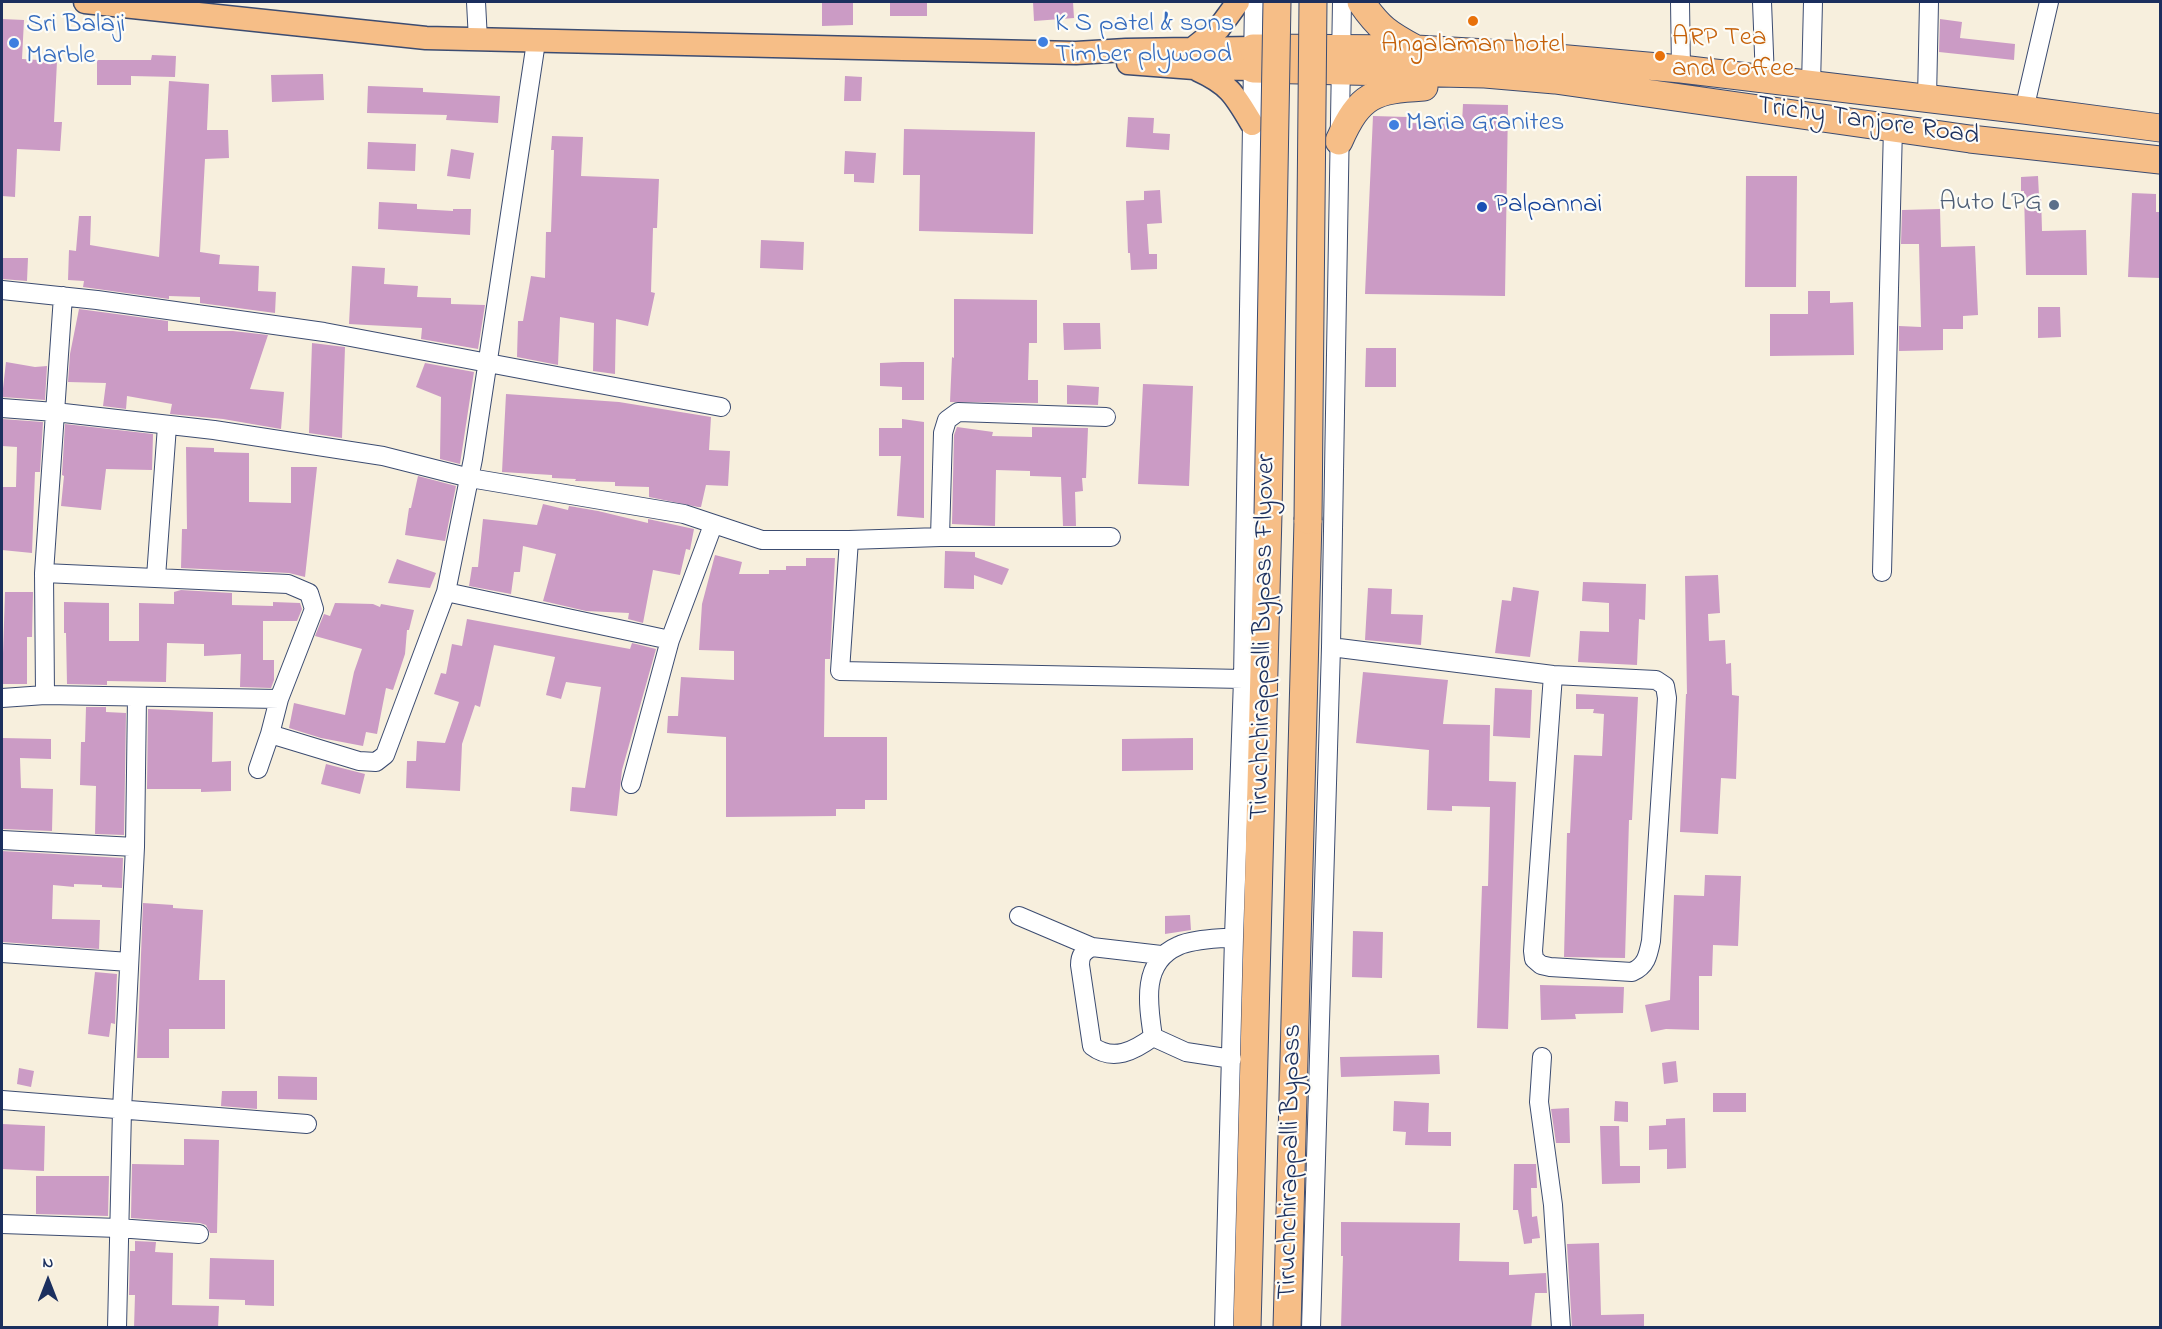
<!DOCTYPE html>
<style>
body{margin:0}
#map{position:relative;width:2162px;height:1329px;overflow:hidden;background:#f7efdd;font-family:"Indie Flower",sans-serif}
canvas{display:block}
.frame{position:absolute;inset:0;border:3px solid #1b2f5e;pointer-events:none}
.north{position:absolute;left:18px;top:1251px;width:60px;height:60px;-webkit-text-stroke:4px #fdfcf7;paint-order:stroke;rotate:0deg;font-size:16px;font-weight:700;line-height:24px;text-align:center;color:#1b2f5e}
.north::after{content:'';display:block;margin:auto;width:21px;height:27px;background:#1b2f5e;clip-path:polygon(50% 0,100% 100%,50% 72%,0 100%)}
</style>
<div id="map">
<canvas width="2162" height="1329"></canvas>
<div class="frame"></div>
<div class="north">N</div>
</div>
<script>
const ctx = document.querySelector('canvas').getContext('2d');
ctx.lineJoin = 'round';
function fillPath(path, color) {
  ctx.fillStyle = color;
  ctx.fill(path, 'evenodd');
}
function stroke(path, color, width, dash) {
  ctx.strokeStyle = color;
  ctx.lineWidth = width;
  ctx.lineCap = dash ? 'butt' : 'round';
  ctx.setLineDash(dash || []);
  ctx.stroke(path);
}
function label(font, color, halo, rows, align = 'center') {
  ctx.font = font + ' "Indie Flower",sans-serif';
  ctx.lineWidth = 4.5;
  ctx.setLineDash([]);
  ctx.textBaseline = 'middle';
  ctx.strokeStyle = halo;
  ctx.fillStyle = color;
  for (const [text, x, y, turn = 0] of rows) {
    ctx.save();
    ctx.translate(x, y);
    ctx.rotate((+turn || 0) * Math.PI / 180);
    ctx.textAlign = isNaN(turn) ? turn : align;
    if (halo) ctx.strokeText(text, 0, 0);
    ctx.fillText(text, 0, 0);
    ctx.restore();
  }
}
fillPath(new Path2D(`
 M822,2H853V25L822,26Z
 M890,2H927V16H890Z
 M1033,2H1073L1074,18L1034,21Z
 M2,19L24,20L22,59L57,61L54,122H62L60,151L17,149L15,197L2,196Z
 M1940,19L1962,22L1960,38L2015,44L2014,60L1939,52Z
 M152,55L176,56L175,77L131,76V85H97V60H151Z
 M323,74L324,100L272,102L271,75Z
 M845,76L862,77L861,101H844Z
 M169,81L209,84L207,130H228L229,158L205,159L200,252L220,255L219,264L259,266L258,291L276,292L275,313L200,303V297L169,296V299L83,287L84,281L68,280L69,250L76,251L79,216H91L90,245L159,257Z
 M368,86L423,88V92L500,96L498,123L446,120L447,115L367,113Z
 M1463,104L1508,105L1505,296L1365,294L1373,116L1408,117L1407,123L1462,124Z
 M1128,117L1154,118L1153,133L1170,134L1169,150L1126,147Z
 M904,129L1035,132L1033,234L919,231L920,175H903Z
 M552,136L583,137L581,176L659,179L657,228H653L651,292L655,293L648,326L616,319L615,374L593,371L594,323L560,317L558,365L517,357L518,321H523L531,276L545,278L546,232H551L554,150H551Z
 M368,142L416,144L415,171L367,169Z
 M451,149L474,153L470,179L447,176Z
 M845,151L876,153L874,183L854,182V174H844Z
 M1746,176H1797L1796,287H1745Z
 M2038,176L2039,196H2041L2042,231L2086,230L2087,275H2026L2024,191H2021V177Z
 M1160,190L1162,223L1147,224L1149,254H1157V269L1131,270L1130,253H1128L1126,201L1144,200V191Z
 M2132,193L2156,194V212H2160V278L2128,277Z
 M379,202L417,204V209L453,211V209H471L470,235L378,229Z
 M1940,209L1941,247L1975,246L1978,315L1963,316V329H1943V350L1899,351V326L1921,327L1919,244H1901L1902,210Z
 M761,240L804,242L803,270L760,268Z
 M2,258H28L27,281L2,279Z
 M352,266L385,268L384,284L418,286L417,297L451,298V304L485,305L478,349L421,339L422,328L349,324Z
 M1808,291H1830V303L1853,302L1854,355L1770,356V314H1808Z
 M954,299L1037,300V343H1029L1028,380H1038V403L950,402L952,357L954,358Z
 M2038,307H2060L2061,337L2038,338Z
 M79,309L168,321V331H233L268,335L250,389L284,392L281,429L223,419L170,414L172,404L127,396L126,409L103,406L106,383L68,382L70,354Z
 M1063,323H1100L1101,349L1064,350Z
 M312,343L345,347L342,438L309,433Z
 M1366,348H1396V387H1365Z
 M6,362L35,367L47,366L45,400L2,397Z
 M902,362H924V400H902V387L880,386V363Z
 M425,363L474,372L460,464L440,459L441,397L416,387Z
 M1143,384L1193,386L1189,486L1138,484Z
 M1067,385L1099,387L1098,405L1067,404Z
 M506,394L619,402L711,417L709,450L730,451L728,486L706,485L701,507H698L649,497V487L615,486V482L575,481L576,479L552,478V475L502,472Z
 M2,419L43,422L40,472H35L32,553L2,550V487H16L17,447L2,446Z
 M902,419L924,422V518L897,516L901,456H879V428H902Z
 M65,424L153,434L152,470L106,469L101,510L61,506L64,476L62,475Z
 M957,427L993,432L992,436L1032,437V427L1088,428L1086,478H1082L1083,491L1075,492L1076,526H1063L1061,477L1030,476V471L996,470L995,526L952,524L954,435Z
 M186,447L214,448V452L249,453V502L291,503V467H317L305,577L289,573L181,568L182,529H187Z
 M418,476L456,486L445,541L405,535L409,508H411Z
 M543,504L568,510L569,506L598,511L648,523V519L694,529L690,550L686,549L680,575L653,570L643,623L628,619L629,613L586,611L543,601L556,554L523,546L520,572H514L511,594L469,586L472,567H478L483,519L537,525Z
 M945,551L975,552V557L1009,569L1002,585L974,575V589L944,588Z
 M715,555L742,562L739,574H769V570H786V566H806V558H835L830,659H825L824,737H887V800H865V809H836V816L726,817V737L667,733L668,716H678L681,677L734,680V651L699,650L702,604Z
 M397,559L436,573L430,588L388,583Z
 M1718,575L1720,613L1708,614L1709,641L1725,640L1726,664L1731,663L1732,695L1739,696L1736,779L1721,778L1718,834L1680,832L1686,694H1687L1685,576Z
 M1583,582L1646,584L1645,620L1639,619L1637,665L1578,662L1580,631L1609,632V603L1582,601Z
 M1513,587L1539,591L1530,657L1495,653L1502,600L1511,601Z
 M1368,588L1392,589L1391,614L1423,615L1421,645L1365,640Z
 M181,590L232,593V605L273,606V602L300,603L302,609L297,621H263V660H274V680L271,688L240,687L241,654L204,656V644L167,643L166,682L107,681V685L67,684L66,633H64V602L109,603V641H139V603L174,604V592Z
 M5,592H33L32,637H27V684H2Z
 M335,603L373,604L380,607L381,604L414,610L409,630H407L405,654L393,690L386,688L377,734L366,732L363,746L321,738L289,728L294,703L345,715L354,672L362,649L315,636L324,614L330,616Z
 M467,619L630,649L632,643L656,649L622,770L617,816L570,811L572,787L585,788L601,687L566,682L561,699L546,695L555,657L494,645L480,707L475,705L462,744L460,791L406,788L407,761H416L417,741L445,743L459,702L434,694L441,673L446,674L452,644L462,646Z
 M1363,672L1448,680L1443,724L1490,725L1489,781L1516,782L1508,1029L1477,1028L1482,886H1488L1490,807L1452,806V811L1427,810L1429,750L1356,743Z
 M1495,688L1532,690L1530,738L1493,736Z
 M1576,694L1638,697L1632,820H1629L1625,958L1564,957L1567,833H1570L1574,755L1602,756L1604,714L1593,713L1594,709H1576Z
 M86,707H106V712L126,713L124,835L95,834L96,786L80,785L81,742H85Z
 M148,709L213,712L212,762L231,761V791L201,792V789H147Z
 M2,738L51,739V759L20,758L21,788L53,789L52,831L2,829Z
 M1193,738V770L1122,771V739Z
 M326,764L365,774L360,794L321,784Z
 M2,851L123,858L122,888L102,887V885L74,884V887L53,885L52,919L100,920L99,949L2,942Z
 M1705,875L1741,876L1738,946L1713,945L1712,976H1699V1030L1666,1029L1651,1032L1645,1005L1670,1000L1674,895L1704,896Z
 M143,903L173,905V908L203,910L199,980H225V1029H169V1058H137Z
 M1190,915L1191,930L1165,934V916Z
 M1353,931L1383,932L1382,978L1352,977Z
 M95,972L117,974L115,1024L111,1023L109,1037L88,1034Z
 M1540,985L1624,987L1623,1013L1575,1014L1576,1019L1541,1020Z
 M1439,1055L1440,1074L1341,1077L1340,1057Z
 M1676,1061L1678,1082L1664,1084L1662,1063Z
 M19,1068L34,1071L31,1087L17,1084Z
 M278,1076L317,1077V1100L278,1099Z
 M222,1091H257V1109L221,1106Z
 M1713,1093H1746V1112H1713Z
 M1394,1101L1429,1103L1428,1132H1451V1146L1405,1145L1406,1132L1393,1131Z
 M1615,1101L1628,1102V1122L1614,1121Z
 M1569,1108L1570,1143H1556L1551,1109Z
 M1685,1118L1686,1168L1667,1169V1149L1649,1150V1126L1666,1125V1119Z
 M2,1124L45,1126L44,1171L2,1169Z
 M1600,1126H1619L1620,1166H1640V1183L1602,1184Z
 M184,1139L219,1140L217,1233H210L206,1225L200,1223L131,1218L132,1164L184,1165Z
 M1514,1164H1536L1537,1188H1531L1532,1217L1537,1216L1540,1238L1532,1239V1243L1524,1244L1518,1210H1513Z
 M36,1176H109L108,1216L36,1214Z
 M1341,1222L1460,1223L1459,1261L1509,1262V1275L1546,1273L1547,1293H1535L1531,1328H1341L1343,1256H1341Z
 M135,1241L156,1242L155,1252L173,1253L172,1305L219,1306L218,1328H134L135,1295H129L130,1251H135Z
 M1599,1243L1601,1315L1644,1314V1328H1572L1567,1244Z
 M210,1258L274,1260V1306L245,1305V1300L209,1299Z`), '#cb9bc5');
const minor = new Path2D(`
 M476,2L478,40
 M1680,2L1681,69
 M1762,2L1765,79
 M1811,85L1813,2
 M1927,99L1929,2
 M2024,110L2049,2
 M2,290L97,300L324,332L721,407
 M2,408L55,412L214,430L383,456L470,478L684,514L762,540H849L940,537H1111
 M940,537L943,433L947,420L958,412L1106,417
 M849,540L840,671L1243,679
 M1882,572L1893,127
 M44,573L288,584L309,593L314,609L279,699
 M156,577L167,426
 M446,592L670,640
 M1331,647L1553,675L1656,680L1665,686L1667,698L1651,941C1648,956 1646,966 1632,972L1550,967L1541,965L1534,959L1533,951L1553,675
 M45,695L44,573L63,296
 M2,698L45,695L279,699L270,734
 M258,769L270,734L359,761L376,762L385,755L446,592L473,459L536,42
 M631,784L670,640L713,525
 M2,840L135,847
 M1019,916L1092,947C1083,952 1080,955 1080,965L1092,1046C1113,1062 1134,1051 1153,1037
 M1092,947L1161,955
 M2,953L129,962
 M1542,1057L1539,1102L1553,1205L1561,1328
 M1232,1059L1186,1052L1153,1037C1148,1004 1141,962 1178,946C1192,939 1218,939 1234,937
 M2,1100L307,1124
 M2,1224L118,1228L199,1234
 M117,1328L122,1110L135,847L137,697
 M1224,1328L1234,937L1243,679L1254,2
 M1311,1328L1331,647L1342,2`);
const major = new Path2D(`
 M85,2L426,38L1076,53L1126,50L1253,48
 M1191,50L1219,28L1238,2
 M1128,63L1194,68L1253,69
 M1198,70C1229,84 1235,95 1252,124`);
const highway = new Path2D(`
 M1361,2C1379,28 1388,34 1416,49
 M1253,48L1416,49L1523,55L1681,69L2024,110L2160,128
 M1253,69L1485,74L1555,80L1970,139L2160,160
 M1339,141C1360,94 1374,90 1424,87
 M1247,1328L1268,514
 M1287,1328L1308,520`);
stroke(minor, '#3c4c71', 20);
stroke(major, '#3c4c71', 25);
stroke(highway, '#3c4c71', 29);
stroke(minor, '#fff', 18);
stroke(major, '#f6be87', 22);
stroke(highway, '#f6be87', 27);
const highwayBridge = new Path2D(`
 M1268,514L1277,2
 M1308,520L1313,2`);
stroke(highwayBridge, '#3c4c71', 29, []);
stroke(highwayBridge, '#f6be87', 27);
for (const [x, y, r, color] of [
 [1473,21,6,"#e8710a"],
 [1043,42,6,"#3f7fe0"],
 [14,43,6,"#3f7fe0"],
 [1660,56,6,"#e8710a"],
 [1394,125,6,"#3f7fe0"],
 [2054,205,6,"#5c6f8a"],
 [1482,207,6,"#1a4fb4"]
]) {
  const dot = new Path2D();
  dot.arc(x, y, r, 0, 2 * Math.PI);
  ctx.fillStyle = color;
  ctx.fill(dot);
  stroke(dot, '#fdfcf7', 2);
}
label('27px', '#366cbe', '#fdfcf7', [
 ["K S patel & sons",1055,26],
 ["Timber plywood",1055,57],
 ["Sri Balaji",26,27],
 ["Marble",26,58],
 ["Maria Granites",1406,125]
], 'left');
label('27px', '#c56008', '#fdfcf7', [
 ["ARP Tea",1672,40],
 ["and Coffee",1672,71],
 ["Angalaman hotel",1473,47,"center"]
], 'left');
label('27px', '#1b2f5e', '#fdfcf7', [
 ["Trichy Tanjore Road",1868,123,8],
 ["Tiruchchirappalli Bypass Flyover",1265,637,-89],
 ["Tiruchchirappalli Bypass",1292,1162,-89]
]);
label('27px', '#4e5e75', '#fdfcf7', [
 ["Auto LPG",2042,205]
], 'right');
label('27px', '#164399', '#fdfcf7', [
 ["Palpannai",1494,207]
], 'left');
</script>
